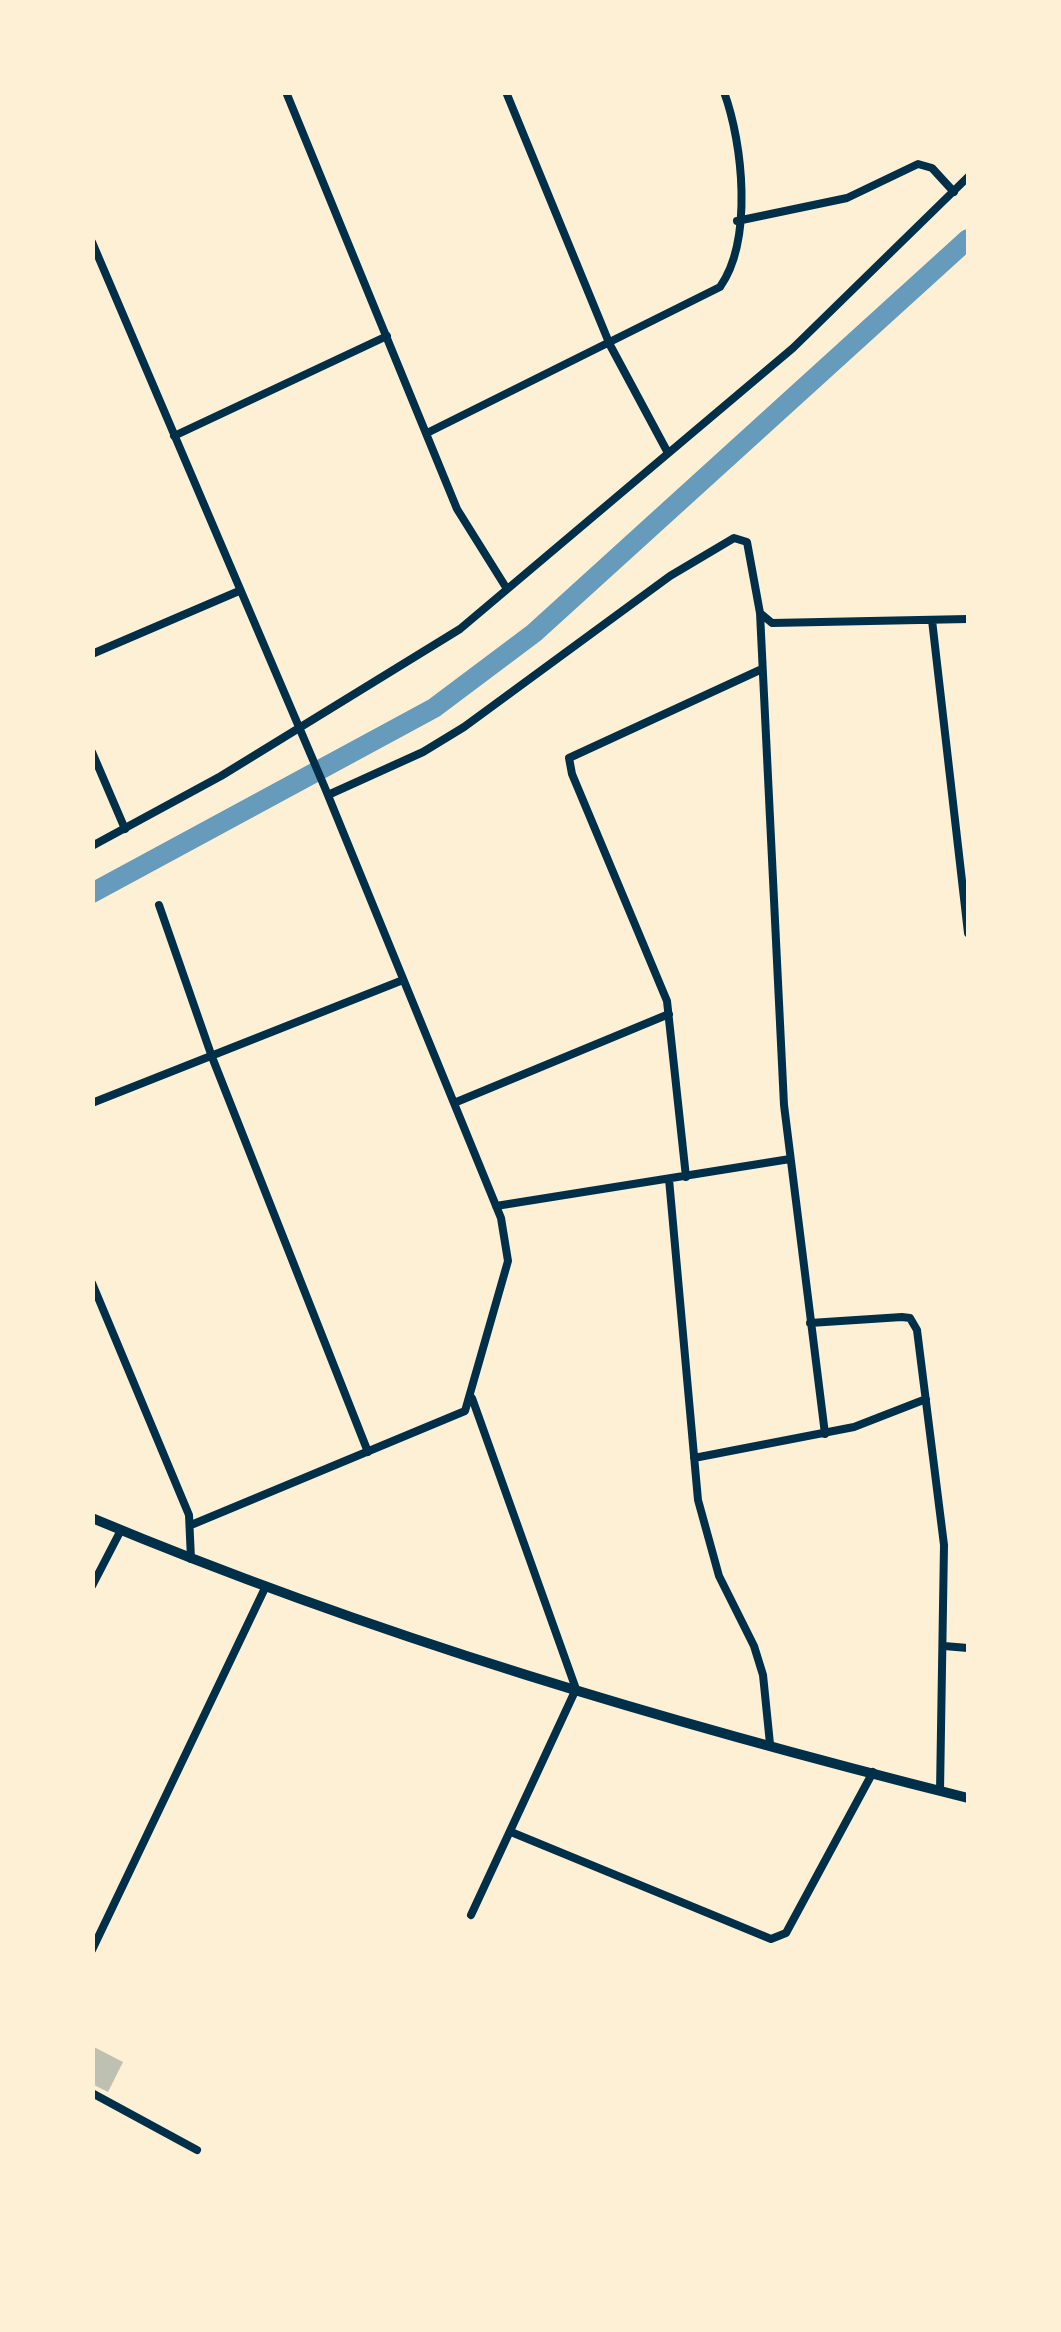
<!DOCTYPE html>
<style>
body{margin:0}
#map{position:relative;width:1061px;height:2332px;overflow:hidden;background:#fdf0d5;font-family:"Alegreya Sans",sans-serif}
canvas{display:block}
.frame{position:absolute;inset:0;border:95px solid #fdf0d5;pointer-events:none}
</style>
<div id="map">
<canvas width="1061" height="2332"></canvas>
<div class="frame"></div>
</div>
<script>
const ctx = document.querySelector('canvas').getContext('2d');
ctx.lineJoin = 'round';
function stroke(path, color, width, dash) {
  ctx.strokeStyle = color;
  ctx.lineWidth = width;
  ctx.lineCap = dash ? 'butt' : 'round';
  ctx.setLineDash(dash || []);
  ctx.stroke(path);
}
function fillPath(path, color) {
  ctx.fillStyle = color;
  ctx.fill(path, 'evenodd');
}
stroke(new Path2D(`
 M92,893L434,708L534,633L968,239`), '#669bbc', 20);
fillPath(new Path2D(`
 M92,2046L123,2062L108,2092L92,2084Z`), '#bec0b2');
stroke(new Path2D(`
 M286,92L457,509L507,589
 M506,92L610,345L668,453
 M737,221L847,198L918,164L932,168L954,192
 M92,242L325,788L501,1218L508,1261L465,1411L191,1525
 M427,433L720,287C753,240 743,144 724,92
 M174,436L387,336
 M760,613L784,1105L825,1434
 M932,620L968,933
 M92,654L239,591
 M92,752L125,829
 M328,795L423,752L464,727L670,576L734,538L747,542L760,613L772,623L968,619
 M92,846L221,776L460,629L793,348L968,177
 M159,905L212,1057L368,1452
 M92,1103L403,980
 M454,1103L669,1014
 M686,1177L667,1001L572,774L569,758L762,669
 M669,1179L698,1500L719,1576L754,1646L763,1675L770,1744
 M496,1206L790,1159
 M92,1283L189,1515L191,1559
 M810,1323L902,1317L910,1318L917,1330L944,1545L940,1791
 M694,1458L854,1427L926,1399
 M92,1586L121,1530
 M944,1646L968,1648
 M511,1832L771,1939L786,1933L873,1772
 M471,1915L576,1689L472,1398
 M92,1950L265,1588
 M92,2093L197,2150`), '#003049', 8);
stroke(new Path2D(`
 M92,1518C374,1636 672,1724 968,1798`), '#003049', 10);
</script>
